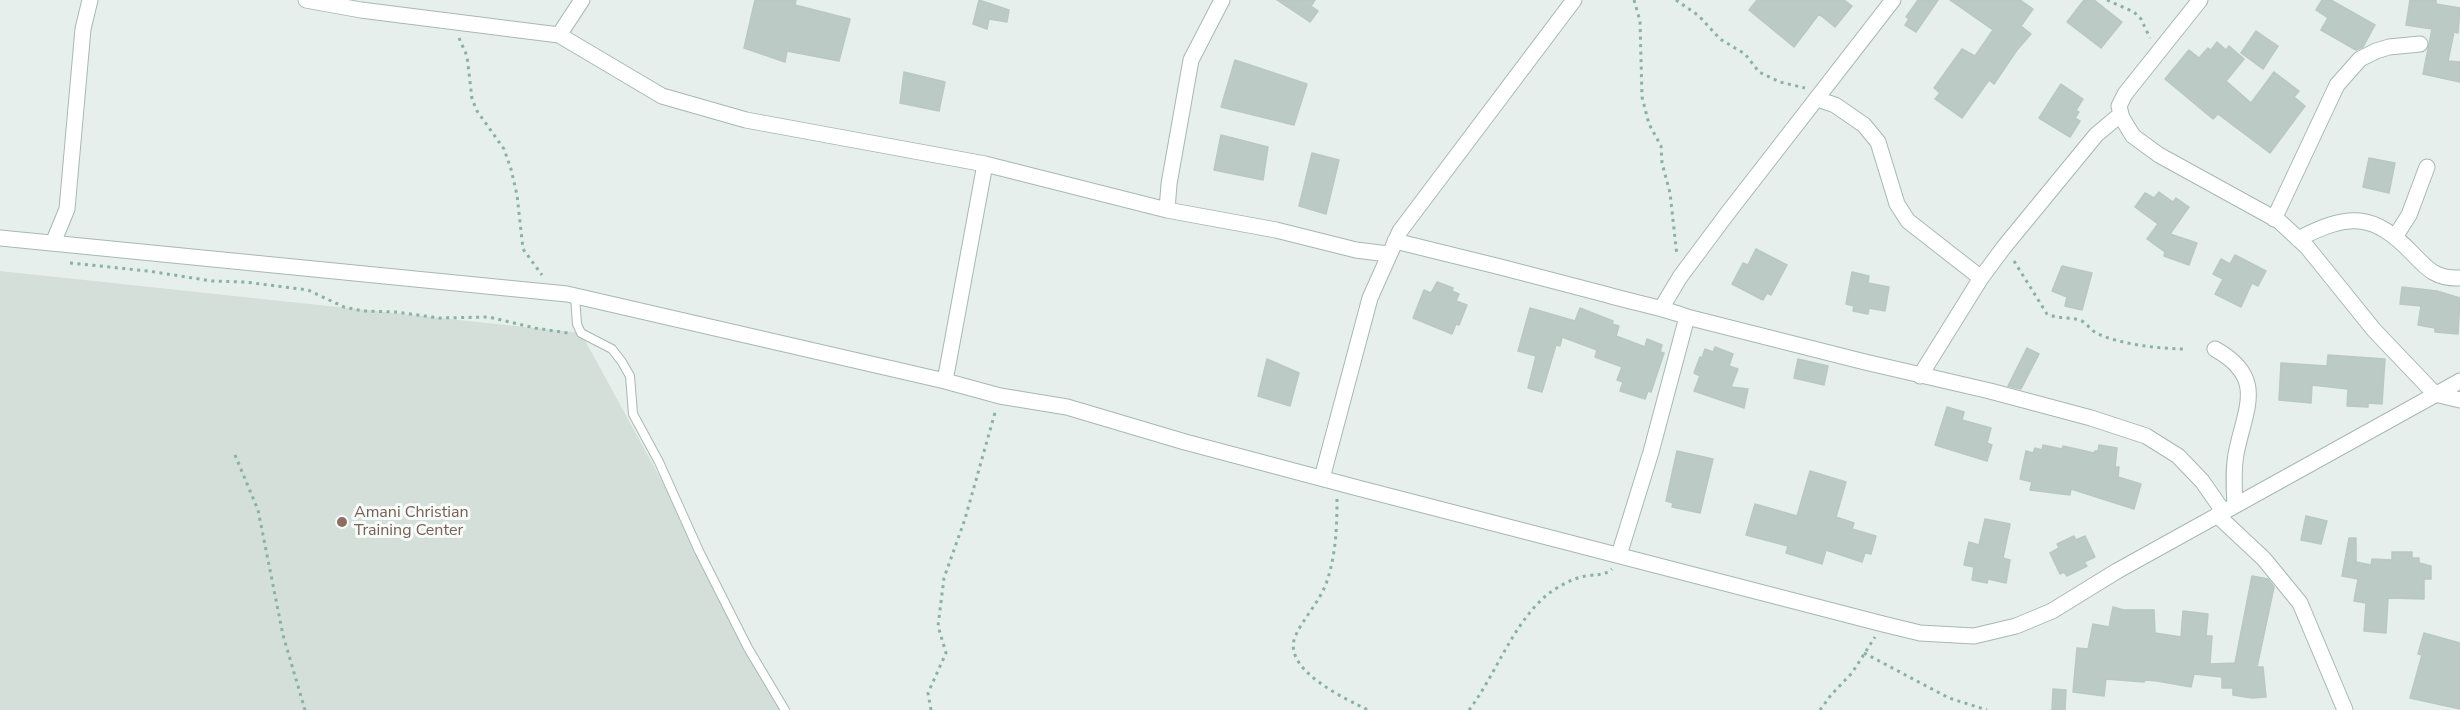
<!DOCTYPE html>
<style>
body{margin:0}
canvas{display:block;background:#e6efeb}
</style>
<canvas width="2460" height="710"></canvas>
<script>
const ctx = document.querySelector('canvas').getContext('2d');
ctx.lineJoin = 'round';
function fillPath(path, color) {
  ctx.fillStyle = color;
  ctx.fill(path, 'evenodd');
}
function stroke(path, color, width, dash) {
  ctx.strokeStyle = color;
  ctx.lineWidth = width;
  ctx.lineCap = dash ? 'butt' : 'round';
  ctx.setLineDash(dash || []);
  ctx.stroke(path);
}
function label(font, color, halo, rows, align = 'center') {
  ctx.font = font + ' "Nunito Sans",sans-serif';
  ctx.lineWidth = 6;
  ctx.setLineDash([]);
  ctx.textBaseline = 'middle';
  ctx.strokeStyle = halo;
  ctx.fillStyle = color;
  for (const [text, x, y, turn = 0] of rows) {
    ctx.save();
    ctx.translate(x, y);
    ctx.rotate((+turn || 0) * Math.PI / 180);
    ctx.textAlign = isNaN(turn) ? turn : align;
    if (halo) ctx.strokeText(text, 0, 0);
    ctx.fillText(text, 0, 0);
    ctx.restore();
  }
}
fillPath(new Path2D(`
 M0,271L581,333L787,710H0Z`), '#d4dfda');
const building = new Path2D(`
 M755,0H796L795,5L850,19L839,61L787,51L785,62L744,48Z
 M979,0L1009,10L1007,22L989,19L987,29L973,24Z
 M1277,0H1315L1311,6L1318,11L1310,22Z
 M1757,0H1844L1852,6L1835,27L1819,14L1794,47L1749,10Z
 M1918,0H1938L1916,32L1905,25L1909,19L1906,17Z
 M1950,0H2020L2033,9L2021,26L2031,34L2017,50L1994,84L1989,80L1962,118L1935,99L1940,93L1934,88L1962,49L1975,56L1993,30Z
 M2084,0H2094L2122,22L2101,48L2067,22Z
 M2322,0H2331L2375,25L2363,47L2356,50L2321,30L2328,18L2316,10Z
 M2410,0H2436V4L2460,8L2458,33L2454,32L2448,61L2460,62V82L2423,74L2432,29L2406,25Z
 M2256,31L2278,46L2263,69L2241,53Z
 M2217,42L2226,50L2229,46L2244,59L2226,81L2251,103L2274,72L2299,91L2294,97L2305,106L2270,153L2218,114L2213,119L2165,79L2189,50L2199,58L2208,48L2211,50Z
 M1235,60L1307,84L1294,125L1221,107Z
 M904,72L945,82L939,111L900,103Z
 M2061,84L2083,99L2076,110L2079,112L2075,118L2080,121L2070,137L2039,118Z
 M1221,135L1268,147L1263,180L1214,170Z
 M1312,153L1339,160L1326,214L1299,206Z
 M2369,158L2395,163L2389,193L2363,187Z
 M2159,192L2173,202L2176,198L2189,207L2170,234L2197,243L2189,265L2164,256L2165,252L2147,239L2158,224L2135,207L2145,193L2154,198Z
 M1756,249L1787,265L1771,295L1767,293L1763,300L1732,284L1743,263L1748,265Z
 M2235,255L2266,271L2258,286L2252,283L2241,307L2215,294L2223,279L2213,274L2221,259L2230,264Z
 M2062,266L2092,273L2082,310L2065,306L2067,297L2052,291Z
 M1852,272L1869,276L1868,283L1889,287L1885,311L1869,308L1868,314L1853,311L1854,306L1846,304Z
 M1437,282L1453,288L1452,291L1459,294L1456,301L1467,305L1459,325L1456,324L1452,334L1413,318L1424,290L1431,293Z
 M2402,287L2437,291L2460,298L2458,334L2435,332V328L2418,325L2421,306L2400,304Z
 M1530,308L1575,321L1580,308L1613,321L1612,324L1619,326L1616,336L1645,347L1647,339L1662,345L1660,352L1664,353L1651,392L1648,391L1645,399L1620,391L1623,382L1617,380L1622,367L1595,357L1597,350L1562,337L1560,346L1556,345L1542,392L1528,388L1536,356L1518,351Z
 M1715,347L1733,354L1729,366L1738,369L1731,387L1748,389L1744,408L1694,391L1700,376L1694,373L1700,357L1702,358L1705,349L1713,352Z
 M2027,348L2039,354L2021,389L2008,386Z
 M2328,355L2385,359L2382,404L2368,403V407L2347,406L2348,389L2312,385L2311,403L2279,400L2281,363L2327,366Z
 M1267,359L1299,373L1290,406L1258,396Z
 M1798,359L1828,366L1824,385L1794,378Z
 M1947,407L1964,412L1962,420L1991,428L1987,443L1992,445L1987,461L1935,445Z
 M2043,445L2062,449L2063,446L2094,453L2095,451H2098L2099,445L2117,448L2115,467H2119L2118,477L2141,484L2134,509L2071,489L2070,495L2030,490L2032,482L2020,479L2026,451L2033,453L2035,448L2042,450Z
 M1677,451L1713,459L1700,513L1672,507L1673,503L1666,501Z
 M1810,471L1846,482L1836,517L1854,523L1852,529L1876,536L1871,554L1865,553L1862,562L1826,550L1822,564L1786,553L1788,546L1746,535L1755,504L1797,516Z
 M2306,516L2327,521L2321,544L2301,540Z
 M1985,519L2010,524L2003,558L2010,560L2006,583L1988,579L1987,583L1972,580L1974,567L1964,565L1969,542L1979,545Z
 M2074,536L2076,540L2085,536L2095,557L2084,562L2087,566L2067,576L2064,572L2060,574L2050,553L2059,548L2057,544Z
 M2349,538H2356V562L2371,565L2372,559L2392,560V552H2412V558H2419V563L2431,566V579H2424V599L2388,598L2386,633L2364,631L2366,603L2354,601L2358,579L2342,576Z
 M2252,576L2268,579L2274,587L2257,667H2263L2266,697L2252,698L2233,695V688H2222V677L2194,674L2191,687L2157,681L2145,680L2144,682L2106,679L2104,696L2073,692L2077,648L2088,649L2093,624L2109,627L2113,607L2124,610H2154L2155,633L2181,637L2183,611L2208,614L2206,636H2212L2210,664L2235,663Z
 M2424,633L2460,643V709L2410,698L2422,655L2418,654Z
 M2053,689L2066,690L2065,710H2052Z`);
fillPath(building, '#bbcac4');
stroke(building, '#b8c9c2', 1.5);
const service = new Path2D(`
 M575,296L577,324L581,333L612,349L622,362L630,376L633,414L659,462L699,551L748,648L785,710`);
const minor = new Path2D(`
 M306,0L361,10L559,35L662,96L746,120L985,164L1167,210L1276,230L1356,250L1388,254
 M2200,0L2125,94L2119,106L2122,118L2133,136L2159,155L2279,221L2307,247L2374,330L2435,394L2460,400
 M559,35L582,0
 M1817,99L1835,105L1864,125L1878,142L1897,204L1908,221L1981,278
 M1167,210L1169,184L1191,60L1222,0
 M2274,219L2337,85L2360,59L2376,51L2389,47L2420,44
 M2395,237L2409,215L2427,167
 M0,238L567,294L945,381L1000,396L1067,407L1185,442L1354,487L1883,624L1920,633L1974,636L2016,626L2052,611L2117,571L2460,381
 M2298,239C2349,213 2373,212 2413,254C2428,270 2437,279 2460,278
 M1395,241C1466,258 1537,276 1608,295C1635,303 1661,307 1687,317L1865,362L1990,391L2091,418L2146,436L2178,456L2202,481L2223,511
 M53,243L67,209L83,29L90,0
 M1662,307L1680,277L1727,214L1893,0
 M2215,349C2267,378 2245,408 2236,454C2233,471 2234,488 2235,505
 M1920,376L1981,278L2004,247L2096,135L2121,114
 M945,381L985,164
 M1322,478L1370,298L1400,231L1574,0
 M2217,515L2264,559L2300,603L2345,710
 M1619,555L1651,452L1687,317`);
stroke(service, '#a8b8b2', 10);
stroke(minor, '#a8b8b2', 17);
stroke(new Path2D(`
 M1634,0L1640,21L1642,97L1649,124L1661,146L1662,163L1670,193L1677,256
 M1676,0L1699,16L1720,39L1745,54L1759,72L1780,82L1805,88
 M2107,0L2134,12L2141,19L2150,38
 M459,38L467,56L472,99L477,111L504,149L511,169L517,195L523,249L542,275
 M2014,261L2047,314C2058,319 2069,317 2080,320C2087,323 2091,331 2098,334C2124,345 2155,348 2183,349
 M70,263L148,271L212,281L245,282L308,290L344,307L363,311L396,312L439,318L489,317L535,328L568,333
 M235,455L258,510L283,635L305,710
 M1337,499C1337,527 1336,554 1327,581C1320,602 1303,618 1295,637C1282,670 1346,699 1368,710
 M1864,653L1949,698L1987,710
 M931,710L928,693L946,653L938,626L944,578L965,519L996,409
 M1469,710C1497,673 1512,624 1548,594C1559,586 1573,578 1586,576C1596,574 1604,576 1612,569
 M1820,710L1831,695L1852,673L1875,637`), '#86b3a5', 3, [3, 4.5]);
stroke(service, '#fff', 8);
stroke(minor, '#fff', 15);
for (const [x, y, r, color] of [
 [342,522,6,"#8d6e63"]
]) {
  const dot = new Path2D();
  dot.arc(x, y, r, 0, 2 * Math.PI);
  ctx.fillStyle = color;
  ctx.fill(dot);
  stroke(dot, '#f7fbf9', 2);
}
label('16px', '#785e54', '#f7fbf9', [
 ["Amani Christian",354,513],
 ["Training Center",354,531]
], 'left');
</script>
